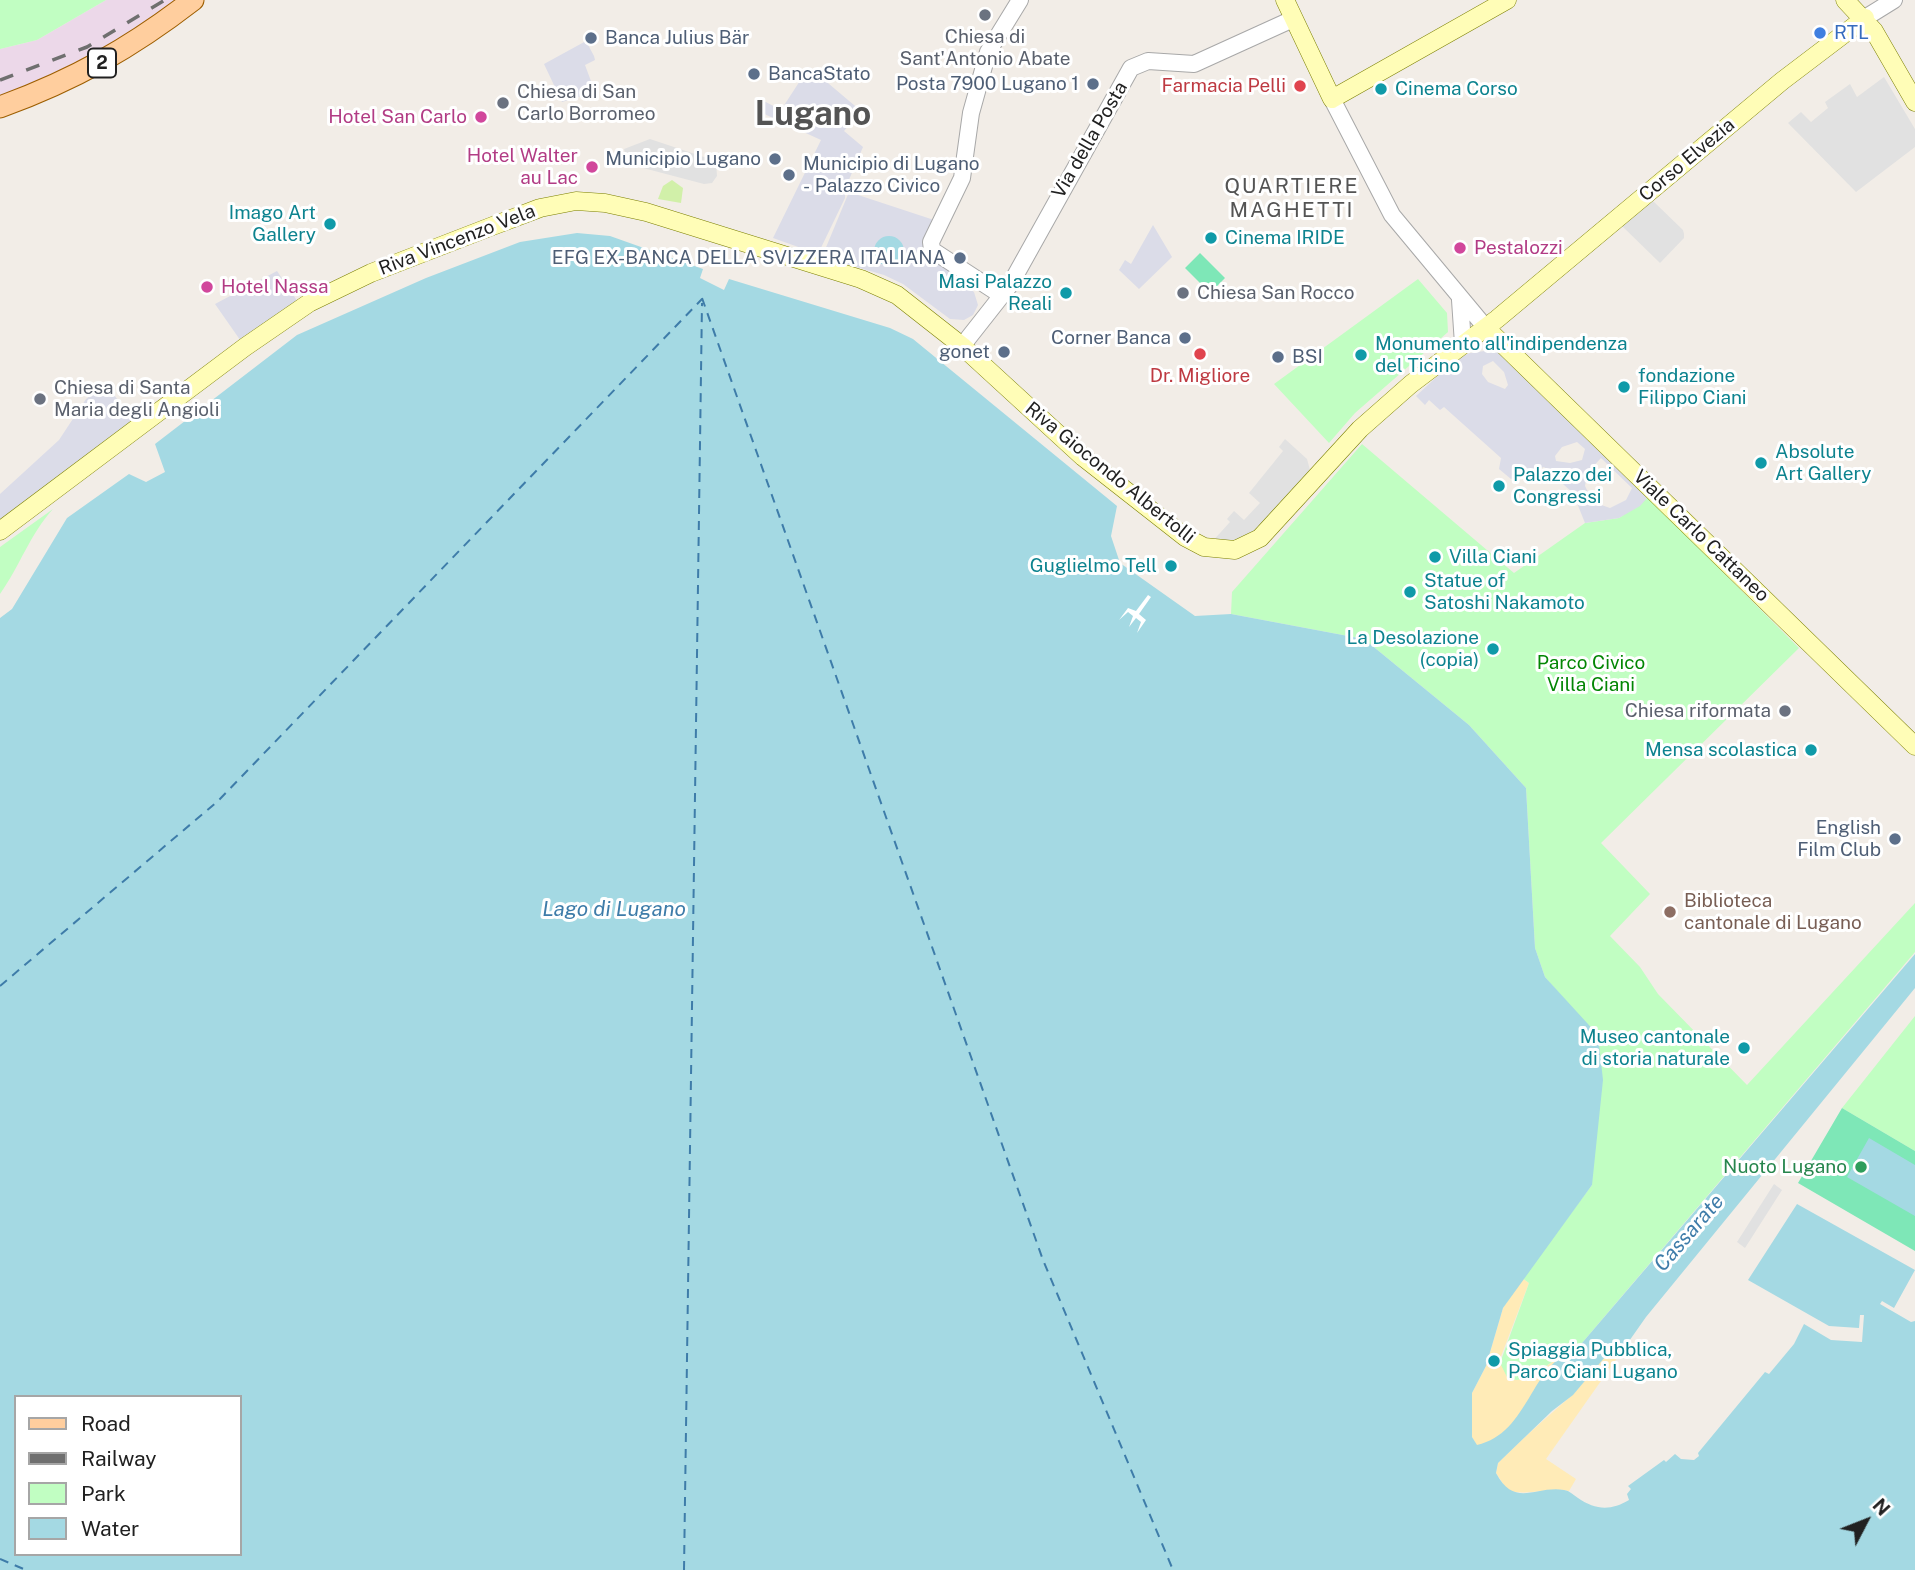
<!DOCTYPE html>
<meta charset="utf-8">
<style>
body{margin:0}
#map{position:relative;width:1915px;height:1570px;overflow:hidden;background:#f2ede7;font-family:"Public Sans",sans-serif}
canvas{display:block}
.legend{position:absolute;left:14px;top:1395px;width:228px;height:161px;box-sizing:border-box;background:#fff;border:2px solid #a6a6a6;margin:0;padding:9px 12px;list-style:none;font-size:21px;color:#212121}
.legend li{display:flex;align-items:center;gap:14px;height:35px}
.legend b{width:35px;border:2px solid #a6a6a6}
.north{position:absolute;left:1831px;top:1486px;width:70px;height:70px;-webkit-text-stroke:5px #fff;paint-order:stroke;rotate:48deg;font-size:19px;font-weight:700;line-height:28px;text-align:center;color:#212121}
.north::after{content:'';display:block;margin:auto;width:24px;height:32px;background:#212121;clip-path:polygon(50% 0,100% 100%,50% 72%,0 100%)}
</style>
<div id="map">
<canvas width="1915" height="1570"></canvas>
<ul class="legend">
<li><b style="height:9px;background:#ffce9e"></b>Road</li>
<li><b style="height:9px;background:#6f6f6f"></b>Railway</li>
<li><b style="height:19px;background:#c1fec2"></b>Park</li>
<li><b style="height:19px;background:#a4d9e3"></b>Water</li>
</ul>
<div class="north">N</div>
</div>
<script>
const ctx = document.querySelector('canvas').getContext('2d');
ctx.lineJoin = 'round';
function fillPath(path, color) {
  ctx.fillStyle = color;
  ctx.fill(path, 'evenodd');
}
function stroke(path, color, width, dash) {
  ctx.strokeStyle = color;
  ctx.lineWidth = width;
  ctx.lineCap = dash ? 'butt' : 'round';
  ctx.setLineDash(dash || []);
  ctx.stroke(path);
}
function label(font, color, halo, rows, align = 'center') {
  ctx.font = font + ' "Public Sans",sans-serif';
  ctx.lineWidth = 6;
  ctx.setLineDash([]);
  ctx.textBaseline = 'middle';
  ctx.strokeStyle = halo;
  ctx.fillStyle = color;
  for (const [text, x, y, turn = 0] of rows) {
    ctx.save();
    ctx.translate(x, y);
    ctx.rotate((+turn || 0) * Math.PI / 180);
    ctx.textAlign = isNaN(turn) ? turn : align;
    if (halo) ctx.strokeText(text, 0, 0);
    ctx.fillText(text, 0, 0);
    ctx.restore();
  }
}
fillPath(new Path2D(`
 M106,0H180L113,48L0,98V49L37,40Z`), '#ecd8e9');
fillPath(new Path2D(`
 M672,180L683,188L681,203L658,199L663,186Z`), '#d1f0a9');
fillPath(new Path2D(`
 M1522,1278L1529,1283L1500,1359L1516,1380L1534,1375L1559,1357L1513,1425L1495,1439L1477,1446L1472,1437V1393L1486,1366L1503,1308Z
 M1613,1353L1620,1354L1546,1459L1576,1479L1569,1491C1548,1486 1529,1497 1507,1490L1496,1473L1498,1463C1522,1439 1546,1418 1571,1396C1585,1384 1595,1359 1613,1353Z`), '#ffebb7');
fillPath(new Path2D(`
 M0,0H106L37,40L0,49Z
 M1418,279L1447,313L1448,332L1355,413L1329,443L1274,384Z
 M1362,444L1514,573L1585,523L1619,518L1648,497L1799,648L1601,843L1650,894L1610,936L1640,967L1658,994L1747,1085L1915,903V952L1576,1350L1559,1357L1529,1378L1516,1380L1507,1377L1500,1363L1529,1283L1522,1278L1592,1185L1568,1004L1545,977L1535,948L1526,788L1469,725L1364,639L1231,614L1232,592Z
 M53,509C30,534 20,566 0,594V547Z
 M1915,1016V1151L1842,1108Z`), '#c1fec2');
fillPath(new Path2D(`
 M1200,253L1225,278L1210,293L1185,268Z
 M1842,1108L1915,1151V1251L1798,1183Z`), '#7ee7b7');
fillPath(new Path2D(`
 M1884,77L1915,129V147L1856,192L1788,123L1801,112L1811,122L1828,108L1825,102L1850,84L1857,97Z
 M650,139L716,161L717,176L712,183L704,184L628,164L624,149Z
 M1653,201L1683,230L1684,234V238L1660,263L1622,226Z
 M1285,439L1307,459L1310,470L1252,534L1242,540L1210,544L1230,522L1227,519L1234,511L1244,520L1260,503L1249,493L1283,451L1279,447Z
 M1774,1184L1782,1190L1745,1248L1737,1242Z`), '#e1e1e1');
fillPath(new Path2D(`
 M586,41L594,56L595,60L585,65L595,92L562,102L544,64Z
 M809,67L861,111L844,131L863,147L845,189V198L818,254L773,238L821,140L760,112L762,100L781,110Z
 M849,192L934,220L930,256L974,292L978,305L973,315L964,320L950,319L903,284L884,275L822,257Z
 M1153,225L1172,257L1139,289L1119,270L1125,260L1131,264Z
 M277,271L302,308L245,347L215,304Z
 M1492,350L1500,353L1648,497L1640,506L1619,518L1585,523L1573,493L1544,467L1511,479L1499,469L1501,458L1444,407L1440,410L1429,400L1425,405L1416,396L1456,359L1470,353ZM1493,361L1504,372L1508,385L1505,389L1488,382L1482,374L1483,366ZM1577,442L1585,449L1582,460L1570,463L1556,461L1555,456L1562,447ZM1601,458L1632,488L1626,500L1610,508L1593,502L1585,486L1587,473Z
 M106,384L134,422L0,522V494L59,440L86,399Z`), '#dbdce8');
fillPath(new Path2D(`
 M577,233L610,236L703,269L700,278L724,290L729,279L890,328L913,339L1117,506L1111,536L1120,563L1195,616L1231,614L1364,639L1469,725L1526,788L1535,948L1545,977L1598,1035L1603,1080L1592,1185L1503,1308L1486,1366L1472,1393V1437L1477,1445C1530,1433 1530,1363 1576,1350L1915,954V988L1646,1317L1620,1354L1605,1357L1573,1395L1552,1411L1498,1463L1496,1473C1515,1509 1536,1485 1564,1490C1570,1491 1572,1494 1578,1498C1595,1510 1611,1511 1629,1500L1627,1494L1631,1489L1628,1486L1664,1460L1666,1462L1675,1454L1681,1459L1694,1460L1699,1456L1698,1453L1765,1372L1769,1374L1794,1344L1804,1324L1831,1340L1862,1342L1864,1315H1860L1859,1328L1829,1326L1748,1280L1797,1204L1915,1270L1894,1308L1882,1301L1880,1304L1911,1322L1915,1321V1570H0V618L12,609L67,518L129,474L146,482L165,472L155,444L297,335L426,278L520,242ZM16,1397H240V1554H16Z
 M874 251a15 15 0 1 1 30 0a15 15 0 1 1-30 0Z
 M1869,1138L1915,1165V1216L1847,1177Z`), '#a4d9e3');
fillPath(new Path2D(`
 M1148,595L1151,597L1139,614L1146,620L1137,633L1141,622L1136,618L1129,627L1133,616L1128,612L1119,620L1128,608L1136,611Z`), '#fff');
stroke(new Path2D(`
 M702,298L1043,1260L1173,1570
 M0,986L218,801L702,299
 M0,1559L26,1570
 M684,1570L702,303`), '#3e7ca9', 2, [9, 7]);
const tertiary = new Path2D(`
 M1865,18L1894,0
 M1332,99L1392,215L1486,328
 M1001,295L932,250L931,242L962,178L971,113L988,52L1020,0
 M1460,300L1463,344
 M962,346L1010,285L1131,68L1148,61L1194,64L1293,19`);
const secondary = new Path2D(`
 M1285,0L1332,99L1507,0
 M1845,0L1874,31L1915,102
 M1486,328L1915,746
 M0,531L245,347L309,303L371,273L490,227L540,208L576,201L605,203L646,212L861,279L897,295L962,346L1083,457L1185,537L1204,547L1235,550L1260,538L1360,429L1411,384L1497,319L1782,81L1865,18`);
const primary = new Path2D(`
 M0,107C74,80 131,48 193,0`);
stroke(tertiary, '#a8a8a8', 18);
stroke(secondary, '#7b7f00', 19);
stroke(primary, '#9d5e00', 23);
stroke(tertiary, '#fff', 16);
stroke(secondary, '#fffdb7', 18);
stroke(primary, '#ffce9e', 21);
stroke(new Path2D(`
 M0,80L87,47L165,0`), '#6f6f6f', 3.5, [14, 14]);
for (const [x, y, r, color] of [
 [985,15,7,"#6b7280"],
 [1820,33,7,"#3f7fe0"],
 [591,38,7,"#5c6f8a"],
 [754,74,7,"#5c6f8a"],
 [1093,84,7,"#5c6f8a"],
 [1300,86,7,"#e0444e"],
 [1381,89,7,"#0f9aa8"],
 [503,103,7,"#6b7280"],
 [481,117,7,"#d1479c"],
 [775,159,7,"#5c6f8a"],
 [592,167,7,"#d1479c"],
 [789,175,7,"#5c6f8a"],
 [330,224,7,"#0f9aa8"],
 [1211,238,7,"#0f9aa8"],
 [1460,248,7,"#d1479c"],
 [960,258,7,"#5c6f8a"],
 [207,287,7,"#d1479c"],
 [1066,293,7,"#0f9aa8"],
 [1183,293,7,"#6b7280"],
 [1185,338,7,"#5c6f8a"],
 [1004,352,7,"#5c6f8a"],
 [1200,354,7,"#e0444e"],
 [1361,355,7,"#0f9aa8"],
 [1278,357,7,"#5c6f8a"],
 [1624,387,7,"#0f9aa8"],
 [40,399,7,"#6b7280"],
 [1761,463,7,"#0f9aa8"],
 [1499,486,7,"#0f9aa8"],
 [1435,557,7,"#0f9aa8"],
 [1171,566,7,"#0f9aa8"],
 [1410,592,7,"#0f9aa8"],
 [1493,649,7,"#0f9aa8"],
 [1785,711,7,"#6b7280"],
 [1811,750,7,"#0f9aa8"],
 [1895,839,7,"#5c6f8a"],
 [1670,912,7,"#8d6e63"],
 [1744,1048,7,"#0f9aa8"],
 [1861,1167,7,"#2e9e5b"],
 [1494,1361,7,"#0f9aa8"]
]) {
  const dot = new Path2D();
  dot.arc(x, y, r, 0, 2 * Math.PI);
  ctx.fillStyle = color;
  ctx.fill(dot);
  stroke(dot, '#fff', 2.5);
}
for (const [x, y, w] of [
 [102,63,28]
]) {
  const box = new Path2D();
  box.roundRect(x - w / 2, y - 14.5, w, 29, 5);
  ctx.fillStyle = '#fff';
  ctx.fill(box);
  stroke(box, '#212121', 2);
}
label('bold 18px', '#212121', null, [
 ["2",102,63]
]);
label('19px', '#366cbe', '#fff', [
 ["RTL",1834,33]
], 'left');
label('19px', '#5b616d', '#fff', [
 ["Chiesa di",985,37,"center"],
 ["Sant'Antonio Abate",985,59,"center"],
 ["Chiesa di San",517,92],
 ["Carlo Borromeo",517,114],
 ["Chiesa San Rocco",1197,293],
 ["Chiesa di Santa",54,388],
 ["Maria degli Angioli",54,410],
 ["Chiesa riformata",1771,711,"right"]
], 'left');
label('19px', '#4e5e75', '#fff', [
 ["Banca Julius Bär",605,38,"left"],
 ["BancaStato",768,74,"left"],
 ["Posta 7900 Lugano 1",1079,84],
 ["Municipio Lugano",761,159],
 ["Municipio di Lugano",803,164,"left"],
 ["- Palazzo Civico",803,186,"left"],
 ["EFG EX-BANCA DELLA SVIZZERA ITALIANA",946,258],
 ["Corner Banca",1171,338],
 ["gonet",990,352],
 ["BSI",1292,357,"left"],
 ["English",1881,828],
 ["Film Club",1881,850]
], 'right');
label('19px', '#be3a42', '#fff', [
 ["Farmacia Pelli",1286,86],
 ["Dr. Migliore",1200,376,"center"]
], 'right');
label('19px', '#0d838f', '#fff', [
 ["Cinema Corso",1395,89],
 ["Imago Art",316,213,"right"],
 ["Gallery",316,235,"right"],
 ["Cinema IRIDE",1225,238],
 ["Masi Palazzo",1052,282,"right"],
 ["Reali",1052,304,"right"],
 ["Monumento all'indipendenza",1375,344],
 ["del Ticino",1375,366],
 ["fondazione",1638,376],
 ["Filippo Ciani",1638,398],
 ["Absolute",1775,452],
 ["Art Gallery",1775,474],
 ["Palazzo dei",1513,475],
 ["Congressi",1513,497],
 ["Villa Ciani",1449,557],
 ["Guglielmo Tell",1157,566,"right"],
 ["Statue of",1424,581],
 ["Satoshi Nakamoto",1424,603],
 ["La Desolazione",1479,638,"right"],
 ["(copia)",1479,660,"right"],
 ["Mensa scolastica",1797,750,"right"],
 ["Museo cantonale",1730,1037,"right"],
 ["di storia naturale",1730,1059,"right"],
 ["Spiaggia Pubblica,",1508,1350],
 ["Parco Ciani Lugano",1508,1372]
], 'left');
label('19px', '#b23c85', '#fff', [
 ["Hotel San Carlo",467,117],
 ["Hotel Walter",578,156],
 ["au Lac",578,178],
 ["Pestalozzi",1474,248,"left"],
 ["Hotel Nassa",221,287,"left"]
], 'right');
label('19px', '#212121', '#fff', [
 ["Via della Posta",1090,140,-60],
 ["Corso Elvezia",1687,160,-40],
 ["Riva Vincenzo Vela",457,240,-21],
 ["Riva Giocondo Albertolli",1110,473,39],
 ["Viale Carlo Cattaneo",1701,536,44]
]);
label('19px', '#038604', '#fff', [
 ["Parco Civico",1591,663],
 ["Villa Ciani",1591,685]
]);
label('19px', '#785e54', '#fff', [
 ["Biblioteca",1684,901],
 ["cantonale di Lugano",1684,923]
], 'left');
label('19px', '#27864d', '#fff', [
 ["Nuoto Lugano",1847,1167]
], 'right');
ctx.letterSpacing = '2px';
label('21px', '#545454', '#fff', [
 ["QUARTIERE",1292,187],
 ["MAGHETTI",1292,211]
]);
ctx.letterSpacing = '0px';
label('italic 21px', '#3e7ca9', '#fff', [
 ["Lago di Lugano",614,910],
 ["Cassarate",1689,1233,-49]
]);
label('bold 33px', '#545454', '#fff', [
 ["Lugano",813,115]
]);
</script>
